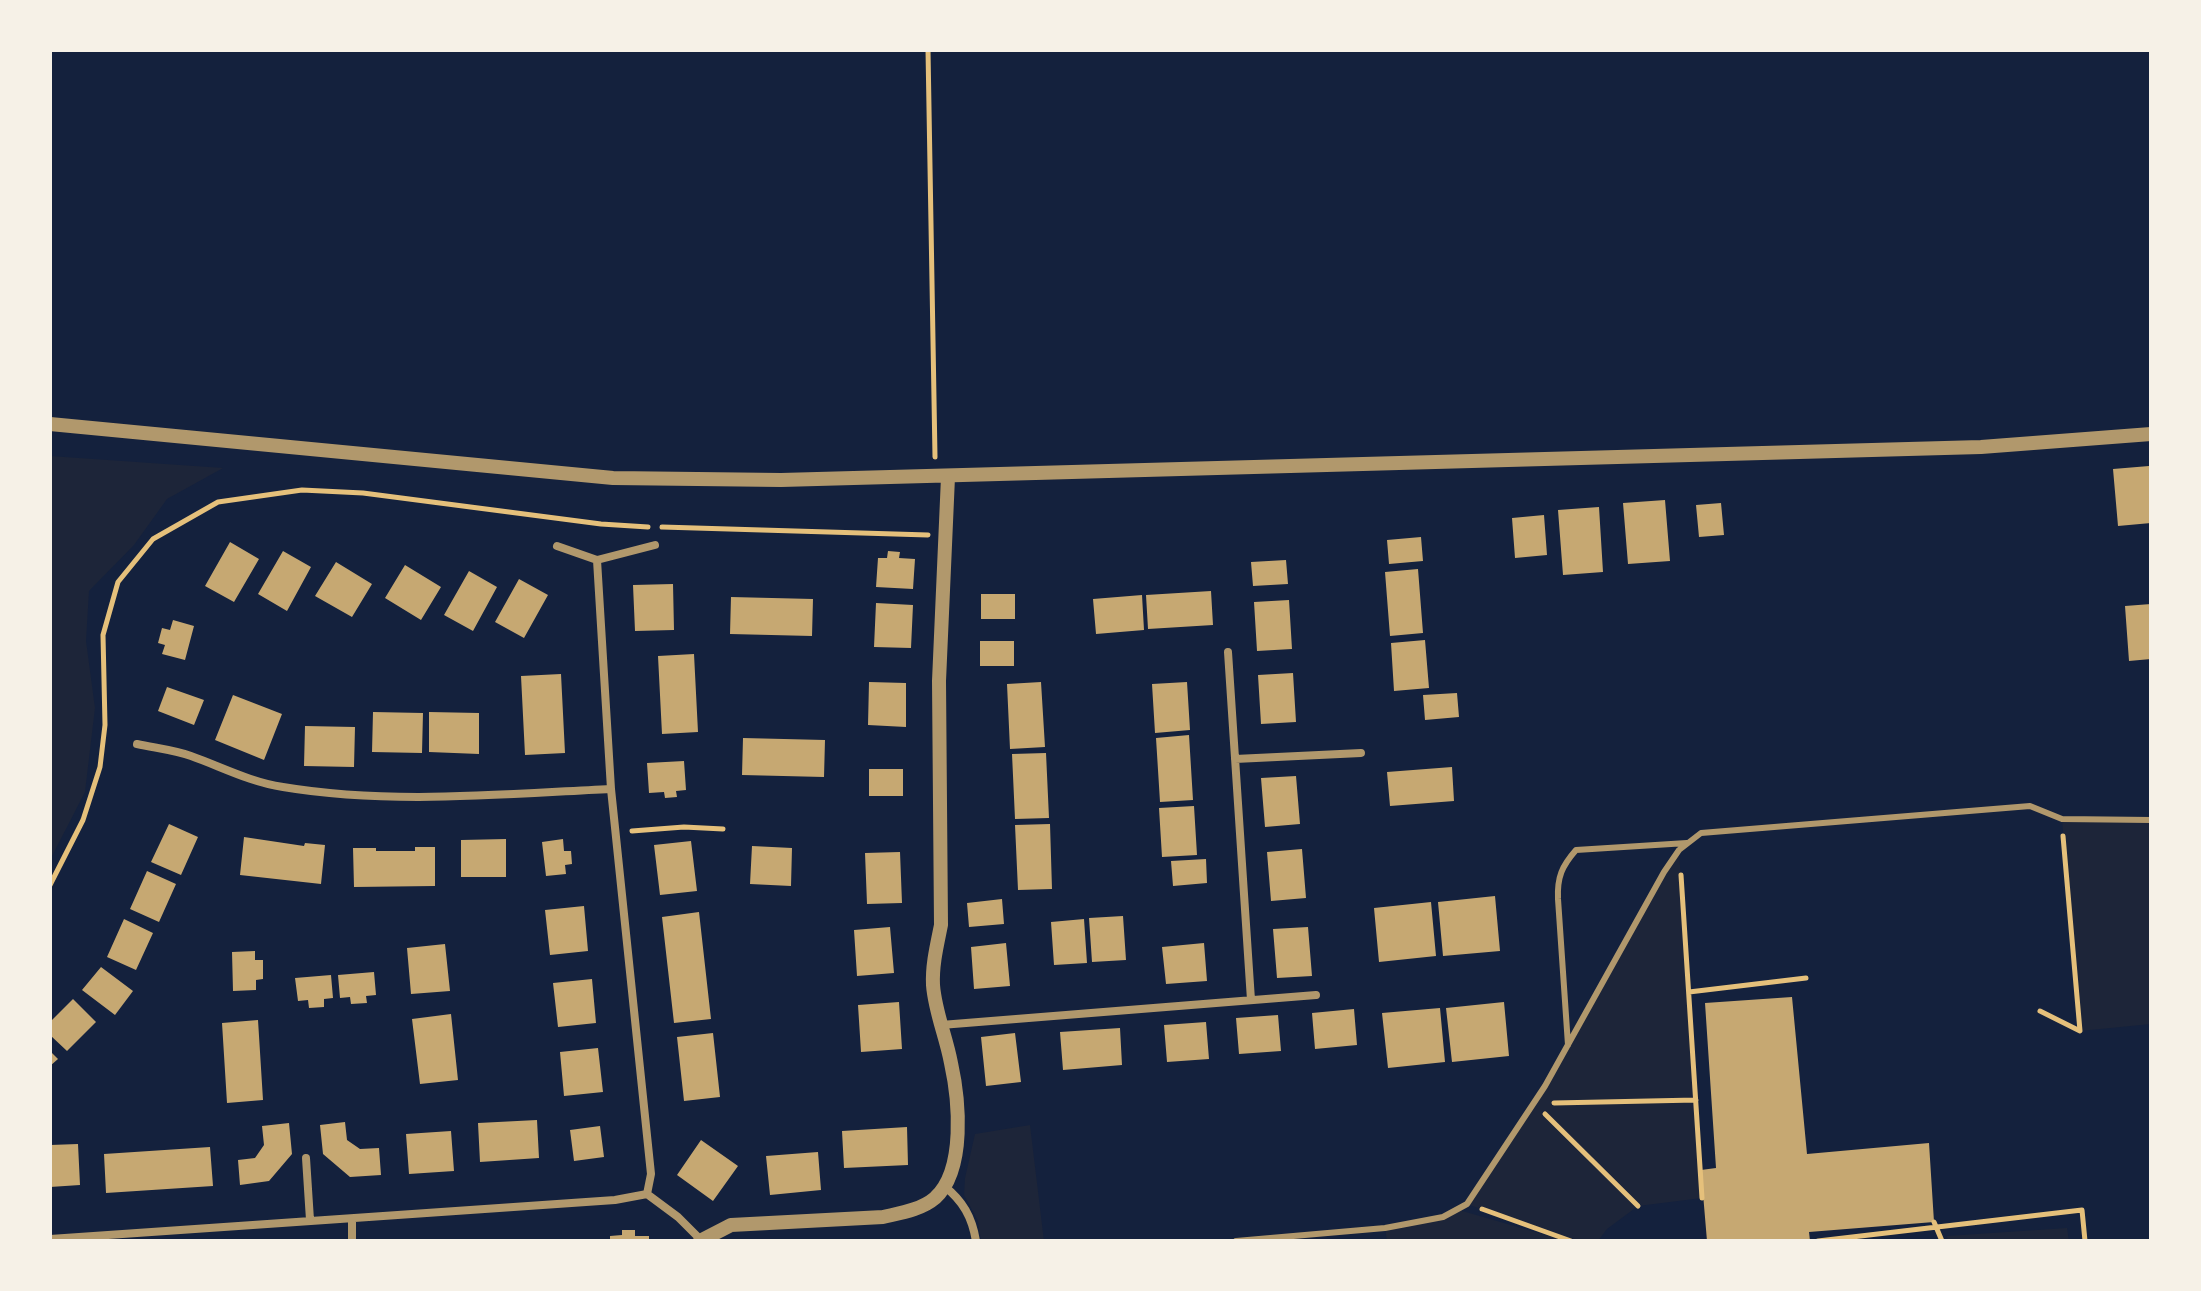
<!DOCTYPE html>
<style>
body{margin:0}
#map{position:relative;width:2201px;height:1291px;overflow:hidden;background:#14213d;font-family:"Work Sans",sans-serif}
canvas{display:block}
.frame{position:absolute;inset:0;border:52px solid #f6f1e7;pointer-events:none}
</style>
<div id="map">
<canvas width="2201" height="1291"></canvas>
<div class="frame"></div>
</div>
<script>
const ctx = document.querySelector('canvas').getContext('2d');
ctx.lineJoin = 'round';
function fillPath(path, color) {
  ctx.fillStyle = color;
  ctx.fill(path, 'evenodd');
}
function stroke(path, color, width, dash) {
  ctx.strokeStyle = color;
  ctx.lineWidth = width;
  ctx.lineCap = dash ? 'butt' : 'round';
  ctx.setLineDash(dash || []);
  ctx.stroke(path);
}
fillPath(new Path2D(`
 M50,456L223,468L167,499L134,545L89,591L86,641L95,708L85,792L50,860Z
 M2062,819L2151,820V1024L2080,1031Z
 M1679,850L1702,1198L1638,1206L1607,1229L1598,1241H1571L1467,1204L1533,1103Z
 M1030,1125L1044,1241H981L978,1221L964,1195L965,1178L975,1134Z
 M1459,1210L1566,1241H1387L1385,1228L1443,1217Z
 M2067,1228L2069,1241H1948L1947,1236Z`), '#1d2539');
fillPath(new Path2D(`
 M2149,466L2151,523L2118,526L2113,469Z
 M1665,500L1670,561L1628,564L1623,503Z
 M1721,503L1724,535L1699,537L1696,505Z
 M1599,507L1603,572L1563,575L1558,510Z
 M1544,515L1547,555L1515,558L1512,518Z
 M1421,537L1423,561L1389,564L1387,540Z
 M230,542L259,559L234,602L205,586Z
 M283,551L311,567L287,611L258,594Z
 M888,551L900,552L899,558L915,559L913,589L876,587L878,558H887Z
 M1286,560L1288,584L1253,586L1251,562Z
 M336,562L372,584L352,617L315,596Z
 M405,565L441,587L421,620L385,598Z
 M1418,569L1423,633L1390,636L1385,572Z
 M469,571L497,587L473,631L444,615Z
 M519,579L548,595L524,638L495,622Z
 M673,584L674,630L635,631L633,585Z
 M1211,591L1213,625L1148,629L1146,595Z
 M981,594H1015V619H981Z
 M1142,595L1144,630L1096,634L1093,599Z
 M731,597L813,599L812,636L730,634Z
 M1289,600L1292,649L1257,651L1254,602Z
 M876,603L913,605L911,648L874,647Z
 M2151,604V659L2129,661L2125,606Z
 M173,620L194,626L185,660L162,654L165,645L158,643L162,628L170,630Z
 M1425,640L1429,688L1394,691L1391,643Z
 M980,641H1014V666H980Z
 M694,654L698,732L662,734L658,656Z
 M1293,673L1296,722L1261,724L1258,675Z
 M561,674L565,753L525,755L521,676Z
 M869,682L906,683V727L868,725Z
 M1041,682L1045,747L1010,749L1007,684Z
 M1187,682L1190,730L1155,733L1152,684Z
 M167,687L204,700L194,725L158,711Z
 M1457,693L1459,717L1425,720L1423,695Z
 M233,695L282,714L264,760L215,740Z
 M373,712L423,713L422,753L372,752Z
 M429,712L479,713V754L429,752Z
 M305,726L355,727L354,767L304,766Z
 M1189,735L1193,800L1160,802L1156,738Z
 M743,738L825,740L824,777L742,775Z
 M1046,753L1049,818L1015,819L1012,754Z
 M684,761L686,790L676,791L677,797L665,798L664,792L649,793L647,763Z
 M1452,767L1454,801L1390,806L1387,772Z
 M869,769H903V796H869Z
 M1296,776L1300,824L1265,827L1261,778Z
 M1194,806L1197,855L1162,857L1159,808Z
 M169,824L198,837L181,875L151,862Z
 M1050,824L1052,889L1018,890L1015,825Z
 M244,837L304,846L305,843L325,845L321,884L240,875Z
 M506,839V877H461V840Z
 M563,839L564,851H571L572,864L565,865L566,874L546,876L542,842Z
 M691,841L697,891L660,895L654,845Z
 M752,846L792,848L791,886L750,884Z
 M415,847H435V886L354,887L353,848H376V851H415Z
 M1302,849L1306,898L1271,901L1267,852Z
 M900,852L902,903L867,904L865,853Z
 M1206,859L1207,883L1173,886L1171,861Z
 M147,871L176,884L159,922L130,909Z
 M1495,896L1500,951L1443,956L1438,902Z
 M1002,899L1004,924L969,927L967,903Z
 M1431,902L1436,956L1379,962L1374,908Z
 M584,906L588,951L550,955L545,910Z
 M699,912L711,1019L674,1023L662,917Z
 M1123,916L1126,960L1092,962L1089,918Z
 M124,919L153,933L136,970L107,957Z
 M1084,919L1087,963L1054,965L1051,922Z
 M890,927L894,973L857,976L854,930Z
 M1308,927L1312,976L1277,978L1273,929Z
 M1006,943L1010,986L974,989L971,947Z
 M1204,943L1207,981L1166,984L1162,947Z
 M445,944L450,991L411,994L407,948Z
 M255,951V960H263V979L256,980V990L233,991L232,952Z
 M101,967L133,991L115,1015L82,990Z
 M374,972L376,995L366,996L367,1003L351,1004L350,997L340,998L338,975Z
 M331,975L333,998L324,999V1007L309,1008L308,1000L298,1001L295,978Z
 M592,979L596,1023L558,1027L553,983Z
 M1792,997L1807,1154L1929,1143L1934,1222L1809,1232L1810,1241H1707L1701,1170L1716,1168L1705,1003Z
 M73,999L96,1022L67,1051L50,1035V1022Z
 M899,1002L902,1049L861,1052L858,1005Z
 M1504,1002L1509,1056L1452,1062L1446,1008Z
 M1440,1008L1445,1062L1388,1068L1382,1013Z
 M1354,1009L1357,1045L1315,1049L1312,1013Z
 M451,1014L458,1080L420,1084L412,1019Z
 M1278,1015L1281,1051L1239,1054L1236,1018Z
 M258,1020L263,1100L227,1103L222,1023Z
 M1206,1022L1209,1059L1167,1062L1164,1025Z
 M1120,1028L1122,1065L1063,1070L1060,1032Z
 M713,1033L720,1097L684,1101L677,1037Z
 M1015,1033L1021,1082L986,1086L981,1037Z
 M598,1048L603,1092L564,1096L560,1052Z
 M50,1051L58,1059L50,1066Z
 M537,1120L539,1158L480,1162L478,1123Z
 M345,1122L347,1140L360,1149L379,1148L381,1175L350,1177L323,1154L320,1125Z
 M289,1123L292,1154L269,1181L240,1185L238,1160L255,1158L264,1145L262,1126Z
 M600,1126L604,1157L574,1161L570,1130Z
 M907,1127L908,1165L844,1168L842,1131Z
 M451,1131L454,1171L409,1174L406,1134Z
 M701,1140L738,1166L713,1201L677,1175Z
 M78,1144L80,1185L50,1187V1145Z
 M210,1147L213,1186L106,1193L104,1154Z
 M818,1152L821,1190L770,1195L766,1156Z
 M622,1230H635V1236H649V1241H610V1236L622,1235Z`), '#c6a872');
stroke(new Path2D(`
 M928,50L935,457
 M662,527L928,535
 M632,831L684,827L723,829
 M1681,875L1702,1198
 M50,885L83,820L100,767L105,725L103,635L118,582L153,539L218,502L302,490L363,493L601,524L648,527
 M1689,992L1806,978
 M2040,1011L2080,1031L2063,836
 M1554,1103L1696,1100
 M1545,1114L1638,1206
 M1482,1209L1571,1241
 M1934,1222L1942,1241
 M1818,1241L2082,1210L2085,1241`), '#e5c07b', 5);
stroke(new Path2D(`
 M1568,1045L1558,899C1557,877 1562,866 1576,850L1687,843
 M1236,1241L1385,1228L1443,1217L1467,1204L1545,1086L1664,872L1679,850L1701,833L2030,806L2062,819L2151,820`), '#b1986c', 6);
stroke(new Path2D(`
 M557,546L597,560L655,545
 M597,560L611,789L651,1174L647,1194
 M1228,652L1251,1000
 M137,744C155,748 174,750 191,756C222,767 250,782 283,787C390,805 503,794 611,789
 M1235,759L1361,753
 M941,1025L1316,995
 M306,1158L310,1220
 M944,1186C963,1201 972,1217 976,1241
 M352,1219V1241
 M50,1239L615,1200L647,1194L678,1217L701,1240`), '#b1986c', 8);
stroke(new Path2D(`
 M50,424L613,478L781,480L1981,447L2151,434
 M700,1241L731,1225L883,1217C900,1213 921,1210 935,1198C966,1170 959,1099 951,1063C946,1036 935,1012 933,985C932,965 937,945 941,925L939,681L948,477`), '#b1986c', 14);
</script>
